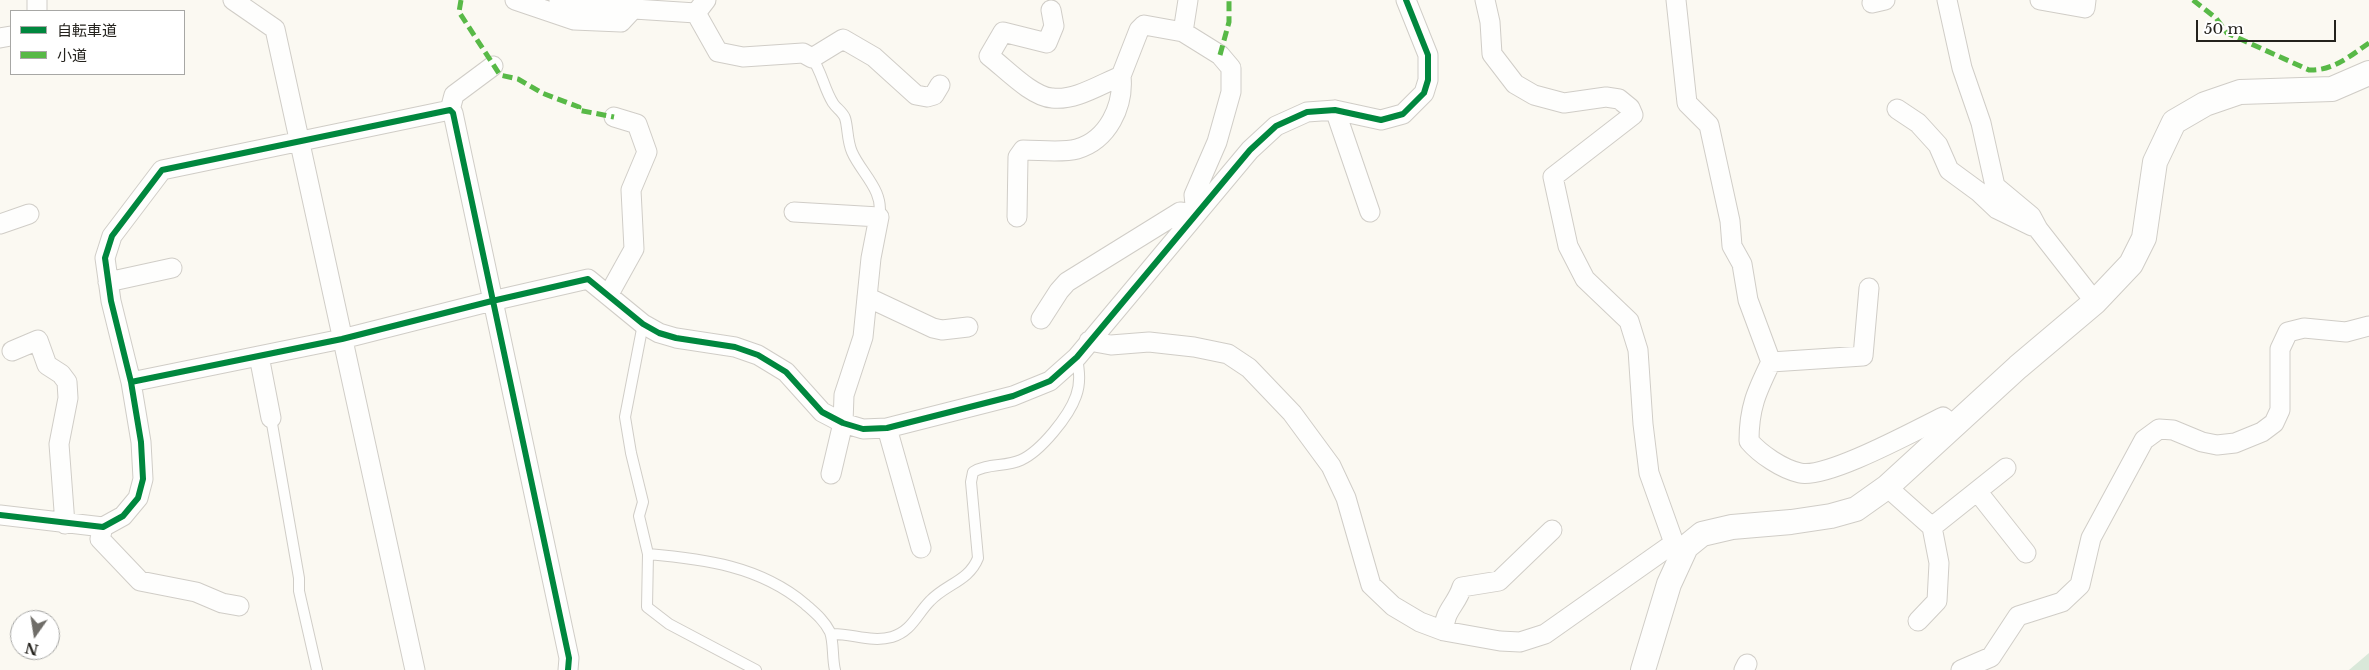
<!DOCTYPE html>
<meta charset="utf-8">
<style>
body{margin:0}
#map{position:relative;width:2369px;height:670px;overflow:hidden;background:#fbf9f2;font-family:"Libre Baskerville","Noto Sans JP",serif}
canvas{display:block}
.legend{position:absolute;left:10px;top:10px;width:175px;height:65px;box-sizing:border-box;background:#fff;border:1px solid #a7a7a5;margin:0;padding:6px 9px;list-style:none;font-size:15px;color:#24221d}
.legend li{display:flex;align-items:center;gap:10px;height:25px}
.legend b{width:25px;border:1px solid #a7a7a5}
.north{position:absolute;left:10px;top:610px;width:50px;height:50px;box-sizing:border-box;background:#fff;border:1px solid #a7a7a5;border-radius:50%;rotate:193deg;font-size:14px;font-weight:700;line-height:20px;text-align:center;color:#24221d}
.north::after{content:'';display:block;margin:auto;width:18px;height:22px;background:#6f6d68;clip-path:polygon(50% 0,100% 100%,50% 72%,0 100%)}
.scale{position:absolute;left:2196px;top:20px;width:140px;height:22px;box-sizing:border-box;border:2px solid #24221d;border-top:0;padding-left:6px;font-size:15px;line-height:18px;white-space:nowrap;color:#24221d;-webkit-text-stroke:4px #fff;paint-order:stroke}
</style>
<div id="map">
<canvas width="2369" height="670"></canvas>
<ul class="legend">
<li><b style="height:6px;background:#00873e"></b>自転車道</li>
<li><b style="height:6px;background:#58b947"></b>小道</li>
</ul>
<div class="north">N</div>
<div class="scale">50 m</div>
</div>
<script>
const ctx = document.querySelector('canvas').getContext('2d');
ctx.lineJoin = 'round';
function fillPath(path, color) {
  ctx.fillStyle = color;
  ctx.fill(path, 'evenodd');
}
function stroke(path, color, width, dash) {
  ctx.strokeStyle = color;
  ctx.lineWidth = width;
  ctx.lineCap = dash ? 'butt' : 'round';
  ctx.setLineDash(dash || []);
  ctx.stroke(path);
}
fillPath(new Path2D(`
 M2369,653V670H2349Z`), '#d9e8d9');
const service = new Path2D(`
 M812,58C822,72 824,89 833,103C836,108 843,112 845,118C848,127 847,141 852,152C861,173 885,191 879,217
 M643,324L625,417L631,453L643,502L639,516L648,554L647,607L669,624L756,670
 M271,418L299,578V591L317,670
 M648,554C704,559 760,566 805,604C815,613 824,620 830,632C834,643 832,658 835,670
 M831,634C851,633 871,643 892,637C912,631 917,614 930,601C946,584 969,581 978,558L971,482L973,472C987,463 1006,467 1021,460C1041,451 1069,416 1076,396C1081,383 1079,370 1077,357`);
const minor = new Path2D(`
 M233,0L275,29L415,670
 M515,0L574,20L621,22L634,8
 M559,0L572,5L696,13L706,0
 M1485,0L1490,22L1492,54L1515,84L1534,95L1564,103L1606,97L1619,99L1630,108L1633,115L1553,177L1568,246L1585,279L1629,321L1638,350L1643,424L1649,473L1674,543
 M1676,0L1687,103L1709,125L1730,221L1732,246L1742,264L1748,300L1771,362C1757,391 1749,407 1749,441C1760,454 1782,469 1800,473C1827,479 1916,430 1943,417L1953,425
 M1947,0L1962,68L1981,123L1995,186L2031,216L2038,229L2095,302
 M2040,0L2085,8L2086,0
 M1872,3L1885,0
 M37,11V0
 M696,13L718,52L743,57L803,53L812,58L843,39L874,57L916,95L927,97L934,95L940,85
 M1183,32L1188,0
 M0,38L11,36
 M1897,109L1918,123L1938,145L1949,170L1979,192L1997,209L2032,226
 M450,110L454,95L493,66
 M1335,110L1370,212
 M794,212L879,217L871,258L863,337L844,395L843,423L831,474
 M1017,217L1018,157L1023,150C1040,150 1062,153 1077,149C1108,140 1124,106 1121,76
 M0,224L29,214
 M108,282L172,268
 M609,294L634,249L631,190L647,152L637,124L614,117
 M867,297L933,328L942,330L968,327
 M1041,319L1059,291L1067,282L1180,212L1196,214L1194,195L1217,142L1231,92V68L1220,55L1183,32L1144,25L1139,30L1121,76C1101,84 1075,101 1052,98C1032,97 1005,68 989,56L1003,32L1047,43L1054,26L1051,10
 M1089,341L1111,345L1149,342L1194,347L1228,354L1249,368L1292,413L1331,466L1346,498L1371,585L1393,606L1420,622L1444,631L1500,641L1520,642L1545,634L1674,543L1686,547
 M12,351L38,340L47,365L61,374L67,382L68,398L59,444L65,524
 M259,356L271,418
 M1771,362L1863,356L1869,288
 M131,382L342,339L492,301L588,279L643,324L659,333L676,338L735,347L758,355L786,372L822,412L843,423L863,429L887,428L1013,396L1050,381L1077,357L1250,150L1276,126L1307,112L1335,110L1381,120L1403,114L1424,93L1428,80V55L1406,0
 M887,428L921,548
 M1887,487L1932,527L1939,563L1937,601L1918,621
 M1977,491L2026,553
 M0,515L103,527L123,516L138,498L143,479L141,442L131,382L111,301L105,258L112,236L162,170L450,110L453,113L569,658L568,670
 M103,527L100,539L140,581L196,592L222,603L239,606
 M1932,527L2006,468
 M1444,631C1444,610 1456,606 1462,587L1499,581L1552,530
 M1744,670L1747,664
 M1961,670L1991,657L2018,616L2062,602L2080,585L2091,538L2144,440L2159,429L2173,430L2202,442L2217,445L2235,443L2262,432L2274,423L2280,410V349L2288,332L2304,328L2346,332L2369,326`);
const tertiary = new Path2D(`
 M1643,670L1669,584L1686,547L1702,534L1732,527L1791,522L1831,516L1856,509L1887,487L2018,367L2095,302L2131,264L2144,238L2155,162L2174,122L2205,104L2240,92L2332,89L2369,73`);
stroke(service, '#d0cdc7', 12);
stroke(minor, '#d0cdc7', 21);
stroke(tertiary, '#d0cdc7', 26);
stroke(service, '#fefefd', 10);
stroke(minor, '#fefefd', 19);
stroke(tertiary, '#fefefd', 24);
stroke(new Path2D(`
 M461,0L459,12L500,75L518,79L542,93L579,107L578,110L614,117
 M2193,0L2216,18L2227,33L2309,70C2333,71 2350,56 2369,43
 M1220,55L1229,22V0`), '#58b947', 5, [10, 5]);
stroke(new Path2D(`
 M131,382L342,339L492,301L588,279L643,324L659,333L676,338L735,347L758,355L786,372L822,412L843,423L863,429L887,428L1013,396L1050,381L1077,357L1250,150L1276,126L1307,112L1335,110L1381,120L1403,114L1424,93L1428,80V55L1406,0
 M0,515L103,527L123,516L138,498L143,479L141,442L131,382L111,301L105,258L112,236L162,170L450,110L453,113L569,658L568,670`), '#00873e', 6);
</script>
